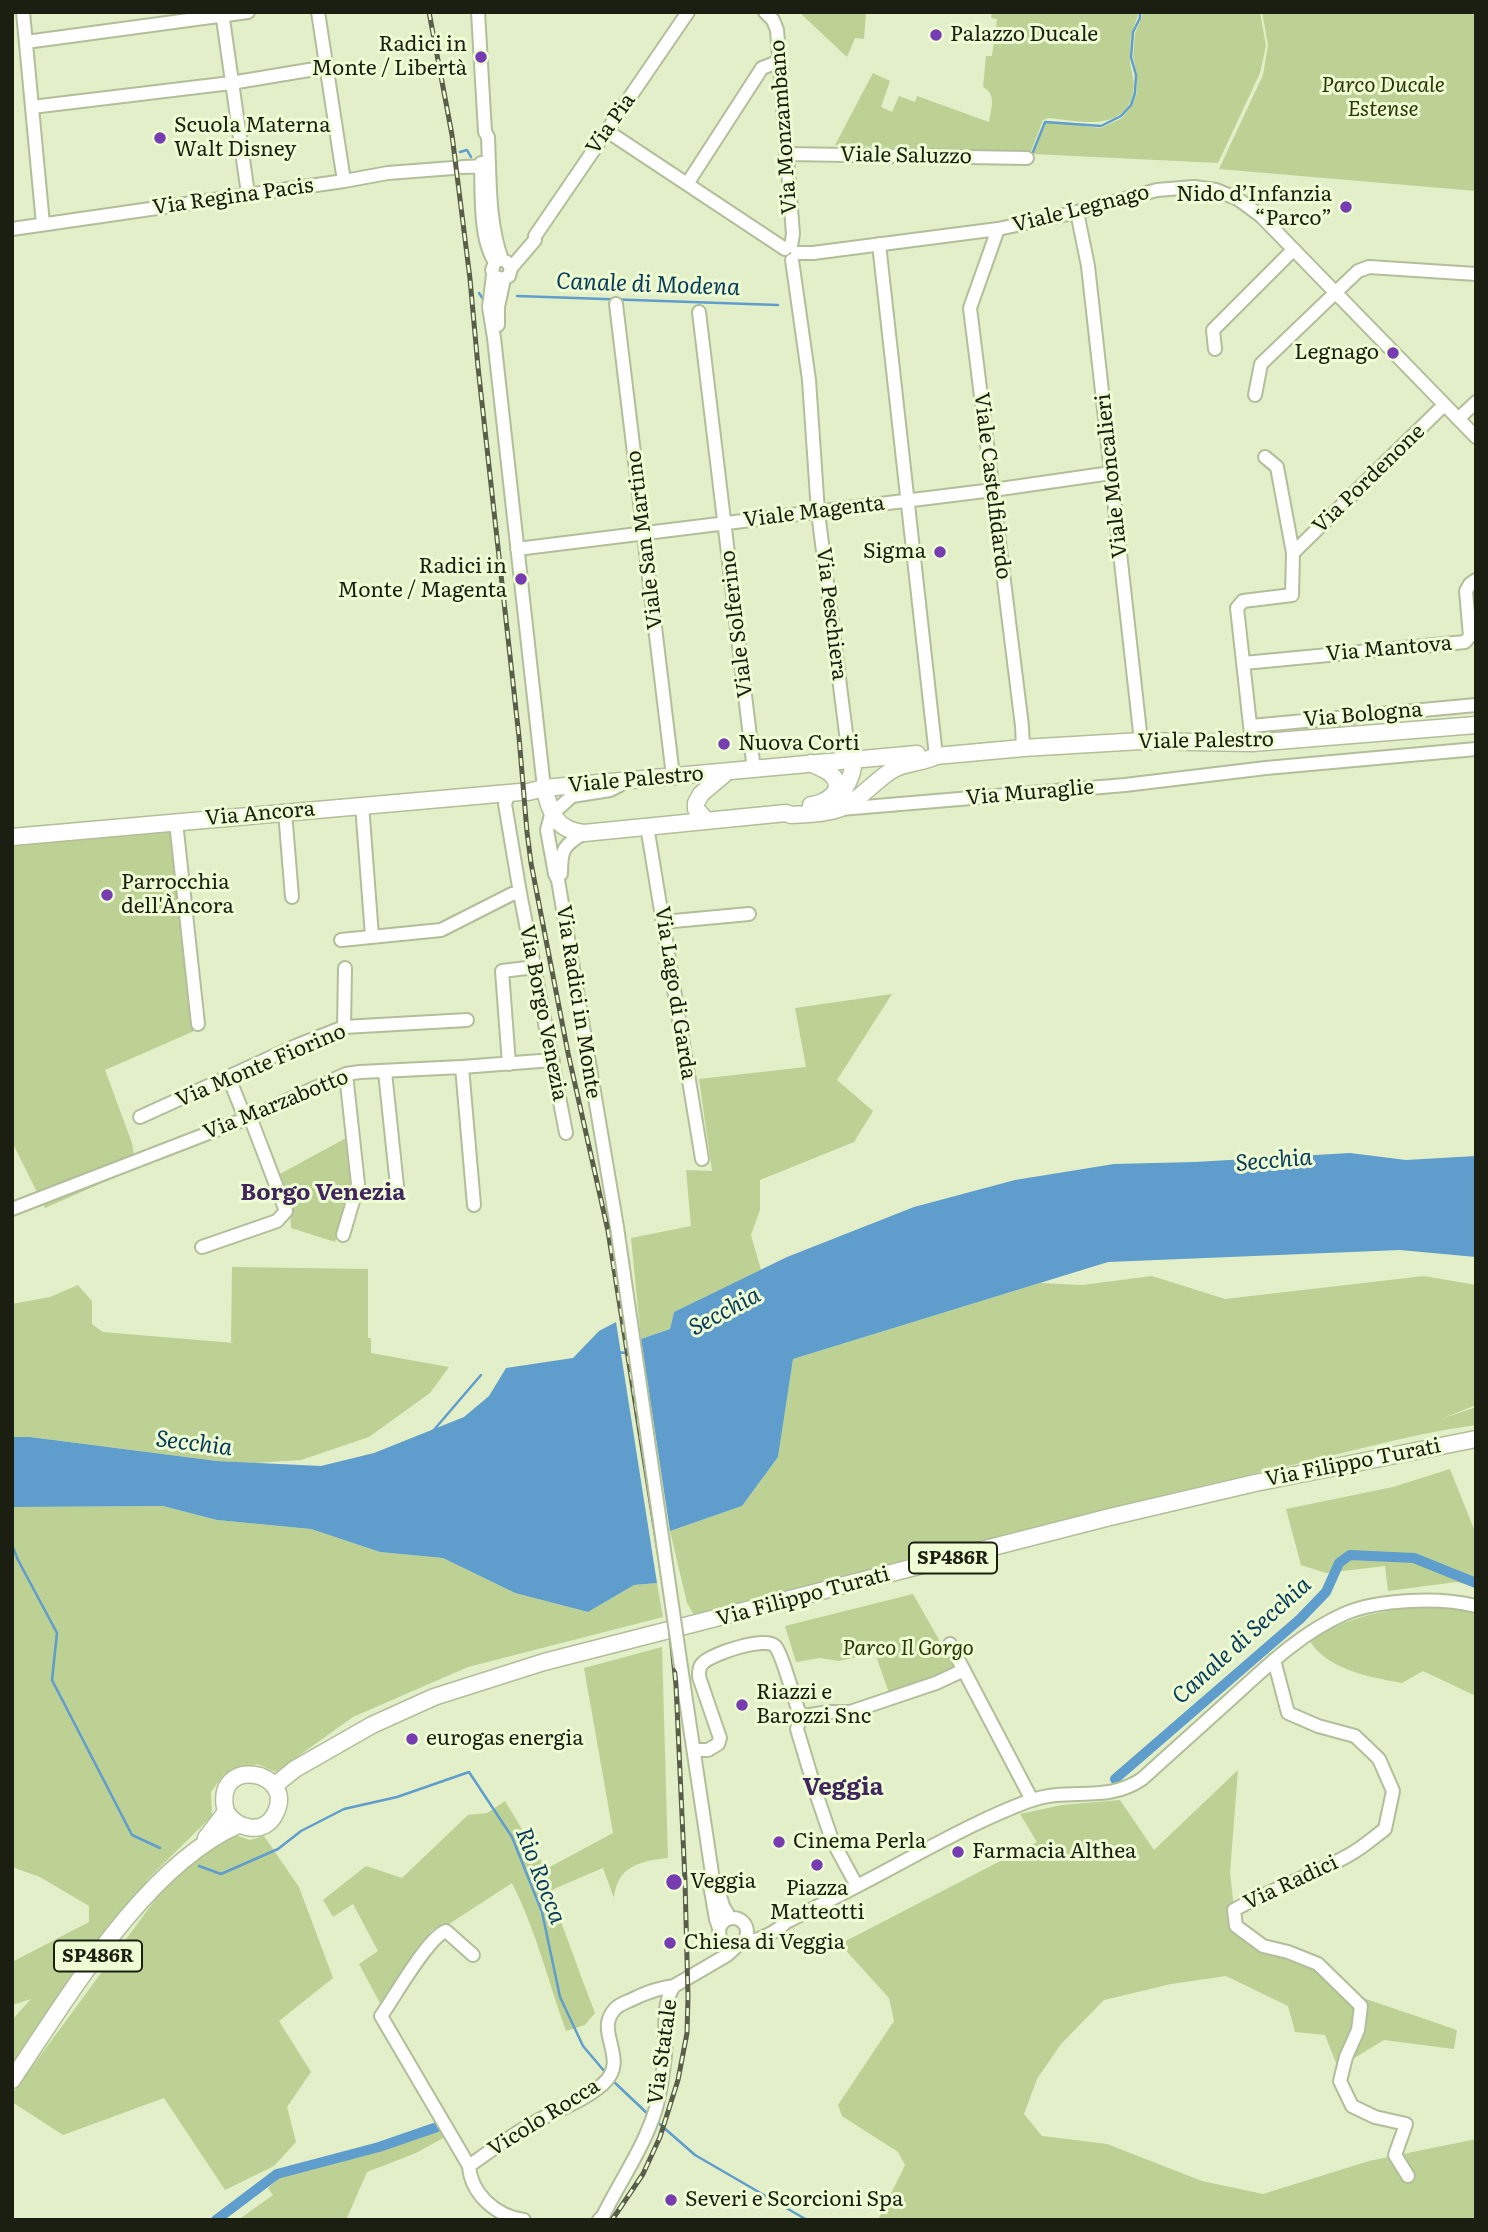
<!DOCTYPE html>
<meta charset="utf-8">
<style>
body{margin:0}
#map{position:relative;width:1488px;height:2232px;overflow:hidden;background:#e2efc8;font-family:Literata,serif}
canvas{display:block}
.frame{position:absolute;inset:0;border:14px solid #1b1f11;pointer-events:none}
</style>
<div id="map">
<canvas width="1488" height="2232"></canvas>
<div class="frame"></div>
</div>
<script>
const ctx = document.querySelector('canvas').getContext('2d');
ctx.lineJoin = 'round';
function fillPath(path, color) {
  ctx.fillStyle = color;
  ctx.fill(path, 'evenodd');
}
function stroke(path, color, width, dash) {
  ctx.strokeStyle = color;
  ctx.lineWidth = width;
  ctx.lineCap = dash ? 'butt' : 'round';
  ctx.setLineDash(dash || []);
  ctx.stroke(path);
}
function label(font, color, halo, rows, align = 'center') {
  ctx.font = font + ' Literata,serif';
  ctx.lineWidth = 6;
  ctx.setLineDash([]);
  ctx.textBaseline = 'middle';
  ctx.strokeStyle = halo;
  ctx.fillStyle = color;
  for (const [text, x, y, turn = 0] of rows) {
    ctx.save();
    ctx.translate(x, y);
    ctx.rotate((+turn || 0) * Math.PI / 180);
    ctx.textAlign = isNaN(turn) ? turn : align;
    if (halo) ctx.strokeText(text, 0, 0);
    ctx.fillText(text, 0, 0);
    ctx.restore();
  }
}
fillPath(new Path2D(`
 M799,12H869L866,13L864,39L855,38L847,57Z
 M992,12H1138C1138,20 1133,26 1132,33C1130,40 1130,48 1130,55C1129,68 1136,79 1133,93C1124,133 1079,121 1049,118L1043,120L1030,154L835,145L873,73L890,81L881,107L892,112L899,96L915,102L917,96L989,122C991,109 997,94 983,87L986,56H992L997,19L991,18Z
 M1143,12H1260L1266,46L1260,73L1218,163L1033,154L1045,124L1050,122L1101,128L1122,118L1132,105L1137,93V75L1133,56L1135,33L1142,17Z
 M1262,12H1476V191L1219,169L1263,75L1268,45Z
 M176,820L201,1028L105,1070L132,1143L136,1168L45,1208L12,1142V836Z
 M892,994L837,1080L873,1111L854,1142L760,1180V1210L751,1235L761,1270L674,1312L670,1329L641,1339L631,1238L691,1226L686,1170L712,1171L699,1079L806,1067L795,1008Z
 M348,1137L354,1179L335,1242L291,1228L290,1207L278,1175Z
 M232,1267L368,1269V1338H371V1353L449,1367L430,1393L369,1437L301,1460L255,1463L217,1461L30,1437H12V1304L50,1297L78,1285L92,1301V1324L103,1332L234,1343L231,1342Z
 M1152,1276L1225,1299L1424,1276L1476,1285V1405L1441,1419L1476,1407V1425C1407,1434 1341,1455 1274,1469C1079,1513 887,1566 694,1615L687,1603L670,1531L742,1506L778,1457L793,1359L1040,1283L1082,1285Z
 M1450,1469L1476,1534V1586L1456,1582L1388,1591L1385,1566L1326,1573L1301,1565L1286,1509L1393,1487Z
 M163,1506L217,1520L311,1529L380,1552L443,1558L515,1593L588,1612L634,1585L657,1583L663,1617L468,1667L353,1717L276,1772L257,1764L224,1774L211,1792L212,1816L148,1879L12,2066V2020L31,1999L12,2005V1962L89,1922V1906L40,1877L12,1867V1507Z
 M913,1594L955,1668L889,1693L875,1653L839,1661L820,1658L796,1662L785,1626Z
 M1416,1607H1453L1476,1613V1696L1423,1671L1402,1683C1370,1677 1327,1670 1309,1640C1348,1619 1371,1612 1416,1607Z
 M662,1647L668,1858C640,1861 617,1866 614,1898L603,1868L556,1888L550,1893C566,1933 579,1973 595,2013L585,2025L566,2031C548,1981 536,1930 512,1883L449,1924L432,1930L382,2007L359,1964L378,1951L353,1904L333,1917L323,1900L366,1866L402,1878L468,1815L487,1813L505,1801L546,1869L613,1833L584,1668Z
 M1238,1770L1230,1873L1236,1926L1288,1952L1366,1999L1457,2030L1454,2049L1384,2040L1338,2068L1325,2035L1295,2032L1288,2006L1226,1976L1171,1984L1104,2000L1061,2044L1037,2079L1024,2114L1042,2136L1107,2144L1202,2181L1263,2194L1369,2161L1476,2139V2220H878L905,2165L898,2152L842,2116L838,2105L894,2021L889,1998L840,1944L1037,1842L1020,1814L1062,1805L1120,1800L1154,1850Z
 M232,1834L250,1840L264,1836L299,1887L333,1978L279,2021L311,2072L287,2107L296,2142L274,2166L225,2190L164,2098L63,2135L12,2102V2094L166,1885L186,1868Z
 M443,2129L445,2137L416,2153L367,2172L346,2220H238L273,2195L268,2188L281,2177Z`), '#bdd195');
fillPath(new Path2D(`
 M1350,1153L1406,1160L1476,1156V1257L1400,1250L1108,1262L793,1359L778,1457L742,1506L670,1531L641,1339L670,1329L674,1312L787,1257L914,1207L1015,1180L1114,1164L1195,1162Z
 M616,1322L657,1583L634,1585L588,1612L515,1593L443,1558L380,1552L311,1529L217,1520L163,1506L12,1507V1437H30L217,1461L321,1466L374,1453L464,1417L489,1396L506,1368L573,1358L599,1331Z`), '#5f9dcc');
stroke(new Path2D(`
 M460,152L467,150L471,157
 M1033,152L1045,122L1101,126L1121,116L1131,105L1135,93L1136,75L1131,57L1133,32L1140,18V12
 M479,293L483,299
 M517,296L778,305
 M618,1352L632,1354
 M433,1431L481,1375
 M12,1545L18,1560L57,1633L52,1680L132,1835L160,1848
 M199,1866L221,1874L278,1849L301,1831L344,1809L397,1797L469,1772L512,1837L542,1912L560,1997L583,2046L605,2072
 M612,2080L650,2116
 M655,2120L695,2155L807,2220`), '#5f9dcc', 2.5);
stroke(new Path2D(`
 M1115,1779L1300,1619L1326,1592L1339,1563L1350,1555L1414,1558L1476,1583
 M216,2220L277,2174L379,2147L440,2126`), '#5f9dcc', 10);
const minor = new Path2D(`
 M23,12L43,224
 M222,12L248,194
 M318,12L344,181
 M478,12L485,132L488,137C490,178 488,221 502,260
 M765,12L773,20L777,30L793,234L791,246
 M26,42L248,12
 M32,107L231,83L327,67
 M607,131L785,249
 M786,154L1027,158
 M481,163C482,191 479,239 495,262L492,270L494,276L502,279L509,276L511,268L507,262
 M462,167L489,166
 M687,184L762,68L780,61
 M1077,212L1088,266L1141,741
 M12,229L344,181L388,173L453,168
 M998,229L970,308L1022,726L1023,748
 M879,244L936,756
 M797,253H813L998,229L1077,212L1157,190L1194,187L1216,190L1238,199L1261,216L1476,437
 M792,260L809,380L818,512L848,749L853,759
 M511,268L535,240V236L688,12
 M493,275L489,307L494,338L544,788
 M616,304L673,776
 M699,312L754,770
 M498,325V307L504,279
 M1215,349L1213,330L1293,250
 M1255,395L1261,364L1358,271L1369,267L1476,274
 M1458,419L1476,402
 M517,549L993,490L1111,473
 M1293,553L1444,405
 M1244,663L1465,642L1470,636L1466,591L1470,584L1476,580
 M1251,726L1476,705
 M1252,743L1237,608L1243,601L1292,595L1293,553L1277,467L1265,457
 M509,793L505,804L520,893L566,1133
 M362,805L372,936
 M841,809L1125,785L1266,768L1476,749
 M285,812L292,897
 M176,822L198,1024
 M647,826L702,1159
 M561,874C561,849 563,846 584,833
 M663,922L749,914
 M341,940L441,930L512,894L520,893
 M344,1027L345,968
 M509,1064L502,971L535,967
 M462,1067L474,1205
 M385,1072L397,1186
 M229,1078L245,1118
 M140,1117L298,1045L344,1027L467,1020
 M12,1209L250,1117L346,1074L360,1072L462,1067L553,1060
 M617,1227L558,880L555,874L547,830L551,815L572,796L610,790L620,785
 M343,1235L358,1184L346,1074
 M202,1247L277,1221L286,1211L250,1117
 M950,1644L1032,1800
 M1274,1660L1288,1713L1318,1726L1355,1736L1379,1759L1393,1791L1385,1829C1373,1838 1362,1848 1349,1855C1312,1876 1271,1889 1234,1910L1236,1926L1263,1946L1288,1952L1318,1964L1361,2006L1358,2030L1346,2057L1340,2081L1352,2106L1375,2117L1406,2124L1395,2155L1408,2176
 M681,1667L713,1880L710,1885L716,1919L719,1928
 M801,1713L797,1729L817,1796L832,1840L857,1886
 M694,1750H708L718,1744L720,1738L699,1677C699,1671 699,1666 704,1662C715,1653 765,1636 775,1646C782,1653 794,1699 799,1712L804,1716L829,1712H850L936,1683L964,1670
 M717,1886L723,1906L730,1918
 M719 1932a14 14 0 1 1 28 0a14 14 0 1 1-28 0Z
 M742,1943C757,1941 776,1933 786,1922C831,1900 875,1877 919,1853C955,1834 991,1815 1029,1801C1070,1786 1105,1804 1142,1779C1172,1752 1203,1724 1233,1697C1267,1666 1301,1633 1344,1614C1378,1599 1440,1597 1476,1606
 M473,1955L446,1931C428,1937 394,1998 381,2016L469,2166C471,2194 496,2216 524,2220
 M469,2166C491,2150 513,2134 537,2121C559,2109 585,2100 603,2084C631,2059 593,2032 615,2009C619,2004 627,2002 633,1999C647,1992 659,1988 674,1986
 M599,2220L603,2216C620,2181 645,2146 656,2108C661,2091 663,2073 665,2055C667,2032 661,2005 674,1986L727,1955L738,1945`);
const major = new Path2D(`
 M544,788C551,813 555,830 584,833L786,813L791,815C805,814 821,814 835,810C858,804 874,780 894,769C908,762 922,763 936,756L1023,748L1141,741L1252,743L1476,725
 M528,792L544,788L917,754
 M835,802C844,791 855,775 853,759
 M811,805C824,804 847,791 832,775C827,770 818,767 811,763
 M706,820L696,809V803L701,794L727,772
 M12,837L520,792
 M274,1786L295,1769L372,1725L434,1697L544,1662L1110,1517L1255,1483L1476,1439
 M206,1838L226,1812C211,1754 298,1770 275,1814C264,1836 237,1829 226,1812
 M12,2080C69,1996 144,1867 238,1825`);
stroke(minor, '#b1be99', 16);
stroke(major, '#b1be99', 19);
stroke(minor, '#fff', 12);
stroke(major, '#fff', 16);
const rail = new Path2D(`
 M429,12L452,135L470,279L478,367L519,737L527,832L531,863L568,1053L608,1231L669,1615L676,1685L685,1881L688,1997L687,2033L678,2080L660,2137L643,2174L612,2220`);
stroke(rail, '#585e49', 5);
stroke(rail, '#effdd5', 2.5, [8]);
const minorBridge = new Path2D(`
 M617,1227L681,1667`);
stroke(minorBridge, '#b1be99', 16, []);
stroke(minorBridge, '#fff', 12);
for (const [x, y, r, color] of [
 [936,35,7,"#773cb2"],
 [481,57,7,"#773cb2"],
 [160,138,7,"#773cb2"],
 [1346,207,7,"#773cb2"],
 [1393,353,7,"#773cb2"],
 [940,552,7,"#773cb2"],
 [521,579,7,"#773cb2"],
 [724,744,7,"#773cb2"],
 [107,895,7,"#773cb2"],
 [742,1705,7,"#773cb2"],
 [412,1739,7,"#773cb2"],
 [779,1842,7,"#773cb2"],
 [958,1852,7,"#773cb2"],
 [817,1865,7,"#773cb2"],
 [674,1882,9,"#773cb2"],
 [670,1943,7,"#773cb2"],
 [671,2200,7,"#773cb2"]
]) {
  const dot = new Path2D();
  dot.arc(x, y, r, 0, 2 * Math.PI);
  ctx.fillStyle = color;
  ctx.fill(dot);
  stroke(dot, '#effdd5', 2.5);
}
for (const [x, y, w] of [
 [953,1558,88],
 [98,1956,88]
]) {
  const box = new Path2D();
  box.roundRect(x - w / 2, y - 15.5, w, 31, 5);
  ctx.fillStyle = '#effdd5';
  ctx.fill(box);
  stroke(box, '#1b1f11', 2);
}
label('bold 19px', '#1b1f11', null, [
 ["SP486R",953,1558],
 ["SP486R",98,1956]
]);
label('21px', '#1b1f11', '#effdd5', [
 ["Palazzo Ducale",950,35],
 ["Radici in",467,45,"right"],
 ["Monte / Libertà",467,69,"right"],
 ["Scuola Materna",174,126],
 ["Walt Disney",174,150],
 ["Nido d’Infanzia",1332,195,"right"],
 ["“Parco”",1332,219,"right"],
 ["Legnago",1379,353,"right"],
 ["Sigma",926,552,"right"],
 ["Radici in",507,567,"right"],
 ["Monte / Magenta",507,591,"right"],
 ["Nuova Corti",738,744],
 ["Parrocchia",121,883],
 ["dell'Àncora",121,907],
 ["Riazzi e",756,1693],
 ["Barozzi Snc",756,1717],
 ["eurogas energia",426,1739],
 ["Cinema Perla",793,1842],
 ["Farmacia Althea",972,1852],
 ["Veggia",690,1882],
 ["Piazza",817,1889,"center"],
 ["Matteotti",817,1913,"center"],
 ["Chiesa di Veggia",684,1943],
 ["Severi e Scorcioni Spa",685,2200]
], 'left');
label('italic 21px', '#2b3803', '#effdd5', [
 ["Parco Ducale",1383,86],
 ["Estense",1383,110],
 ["Parco Il Gorgo",908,1649]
]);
label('21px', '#1b1f11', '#effdd5', [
 ["Via Pia",611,124,-55],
 ["Via Monzambano",784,127,-94],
 ["Viale Saluzzo",906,156,1],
 ["Via Regina Pacis",233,197,-8],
 ["Viale Legnago",1081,209,-14],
 ["Viale Moncalieri",1112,476,-96],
 ["Via Pordenone",1369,479,-44],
 ["Viale Castelfidardo",992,486,83],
 ["Viale Magenta",814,512,-7],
 ["Viale San Martino",645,540,-97],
 ["Via Peschiera",831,614,83],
 ["Viale Solferino",737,624,-97],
 ["Via Mantova",1389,649,-5],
 ["Via Bologna",1363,715,-5],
 ["Viale Palestro",1206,741,-1],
 ["Viale Palestro",636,780,-5],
 ["Via Muraglie",1030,793,-5],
 ["Via Ancora",260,814,-5],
 ["Via Lago di Garda",675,993,81],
 ["Via Radici in Monte",578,1002,81],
 ["Via Borgo Venezia",543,1013,79],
 ["Via Monte Fiorino",261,1066,-23],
 ["Via Marzabotto",276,1105,-22],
 ["Via Filippo Turati",1353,1463,-11],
 ["Via Filippo Turati",803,1597,-15],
 ["Via Radici",1291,1883,-25],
 ["Via Statale",663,2052,-82],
 ["Vicolo Rocca",544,2118,-32]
]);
label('italic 23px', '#083a5a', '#effdd5', [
 ["Canale di Modena",648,285,2],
 ["Secchia",1274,1161,-5],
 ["Secchia",725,1312,-28],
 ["Secchia",194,1444,7],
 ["Canale di Secchia",1242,1641,-42],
 ["Rio Rocca",540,1876,69]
]);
label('bold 23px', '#41255f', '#effdd5', [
 ["Borgo Venezia",323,1193]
]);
label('bold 24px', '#41255f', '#effdd5', [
 ["Veggia",843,1788]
]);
</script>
